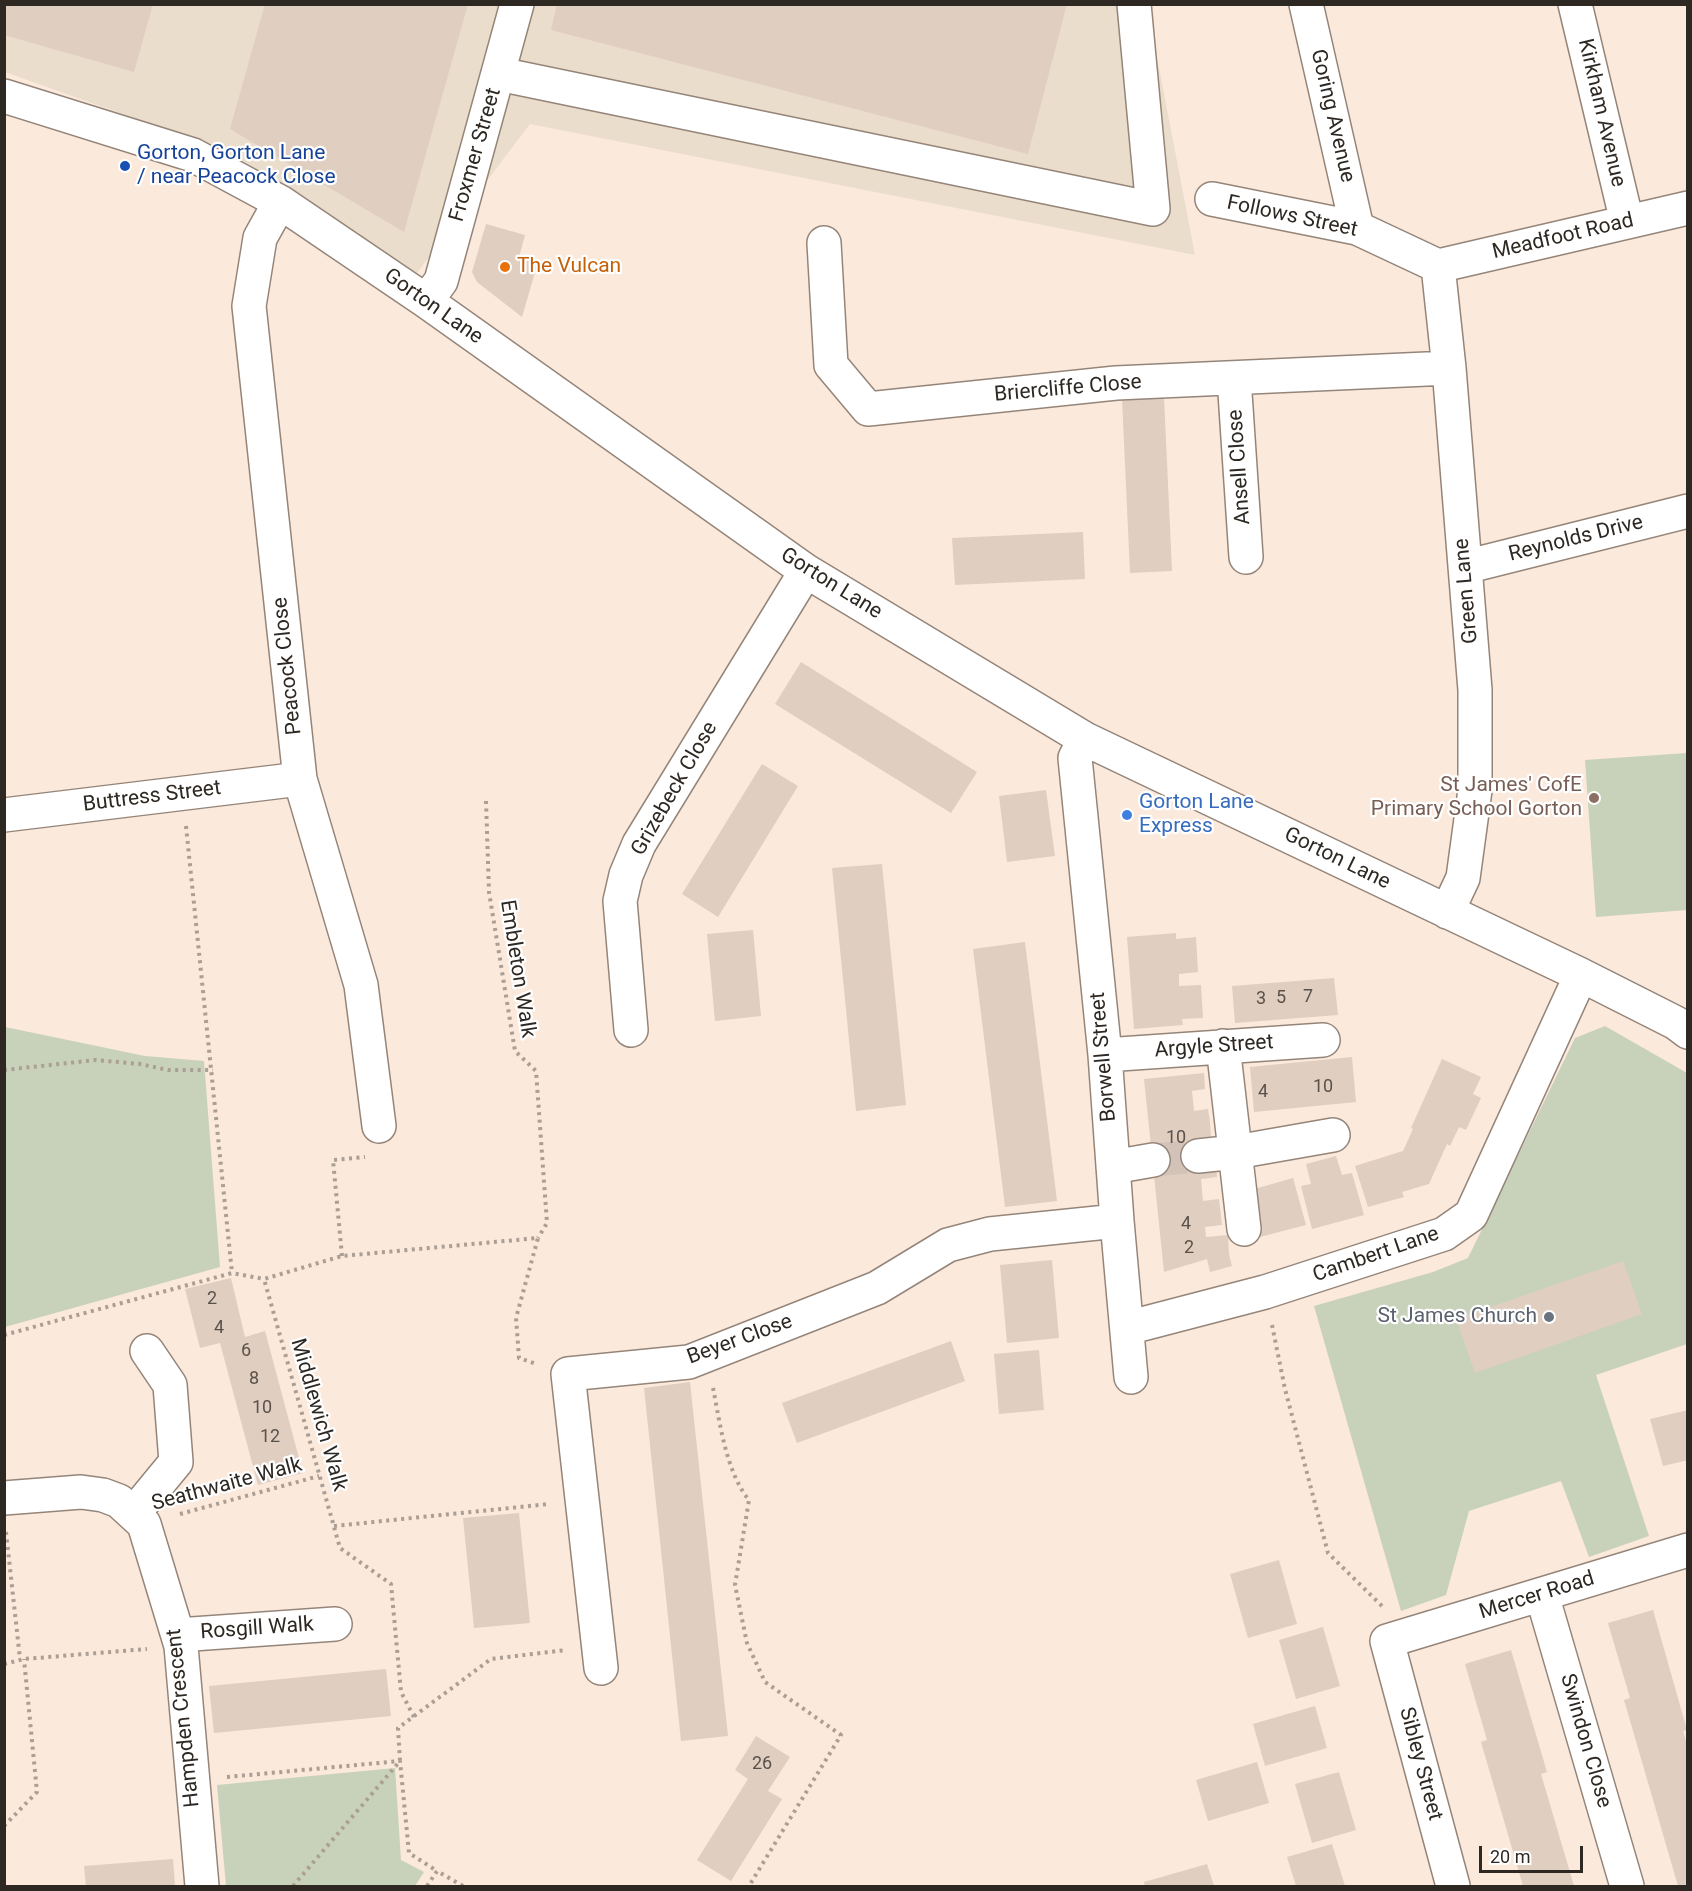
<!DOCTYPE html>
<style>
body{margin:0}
#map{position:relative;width:1692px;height:1891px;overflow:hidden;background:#fbe9dc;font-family:Roboto,sans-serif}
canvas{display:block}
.frame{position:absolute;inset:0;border:6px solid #2e2823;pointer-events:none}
.scale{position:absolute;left:1479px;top:1846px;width:104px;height:27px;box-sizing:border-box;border:3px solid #2e2823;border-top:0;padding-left:8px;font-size:18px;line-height:21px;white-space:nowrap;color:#2e2823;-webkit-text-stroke:4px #fff;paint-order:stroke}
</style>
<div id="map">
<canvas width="1692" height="1891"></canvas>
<div class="frame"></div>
<div class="scale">20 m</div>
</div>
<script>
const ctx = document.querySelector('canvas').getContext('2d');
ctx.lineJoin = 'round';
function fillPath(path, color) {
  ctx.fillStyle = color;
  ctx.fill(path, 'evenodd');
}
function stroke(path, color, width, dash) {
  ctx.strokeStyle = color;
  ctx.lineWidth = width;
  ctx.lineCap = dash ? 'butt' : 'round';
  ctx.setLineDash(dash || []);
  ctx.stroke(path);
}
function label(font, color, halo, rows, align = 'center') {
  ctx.font = font + ' Roboto,sans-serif';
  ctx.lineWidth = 4.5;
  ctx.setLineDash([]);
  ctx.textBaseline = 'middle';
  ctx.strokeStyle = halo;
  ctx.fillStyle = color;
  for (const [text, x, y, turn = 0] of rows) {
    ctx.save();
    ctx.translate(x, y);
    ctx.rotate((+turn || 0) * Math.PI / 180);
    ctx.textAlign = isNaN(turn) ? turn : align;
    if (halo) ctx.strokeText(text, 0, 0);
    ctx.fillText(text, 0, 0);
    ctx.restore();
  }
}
fillPath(new Path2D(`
 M4,5H1147L1195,255L530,124L417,273L195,140L5,72Z`), '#ebddcb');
fillPath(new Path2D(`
 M1687,753V910L1596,917L1585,760Z
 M1605,1026L1687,1073V1344L1596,1375L1649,1536L1589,1557L1561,1481L1469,1511L1446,1595L1401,1611L1314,1306L1433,1272L1468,1258L1575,1038Z
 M5,1027L145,1056L204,1061L220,1267L5,1327Z
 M395,1768L401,1860L424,1872L415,1886H226L217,1785Z`), '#c8d2ba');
fillPath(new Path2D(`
 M4,4H153L134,72L4,35Z
 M265,4H468L404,232L230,129Z
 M557,4H1067L1028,154L551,30Z
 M486,224L525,235L519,257L538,262L522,317L477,282L472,272Z
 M1164,397L1172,571L1130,573L1122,399Z
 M1083,532L1085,579L955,585L952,538Z
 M801,662L977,772L951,813L775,704Z
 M762,764L798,786L718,917L682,894Z
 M1046,790L1055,856L1007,862L999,796Z
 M882,864L906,1105L856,1111L832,868Z
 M753,930L761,1016L715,1021L707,934Z
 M1176,933V939L1196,937L1198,972L1179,974V986L1201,985L1203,1018L1182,1019L1183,1025L1134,1029L1127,937Z
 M1025,942L1057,1201L1005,1207L973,949Z
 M1334,978L1338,1015L1235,1023L1232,986Z
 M1352,1057L1356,1102L1254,1112L1250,1067Z
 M1442,1059L1481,1077L1473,1094L1481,1098L1466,1130L1459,1127L1450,1146L1447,1144L1429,1184L1402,1192L1404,1197L1368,1207L1355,1166L1403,1151L1413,1129L1411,1128Z
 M1204,1073L1205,1089L1192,1091L1194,1111L1208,1109L1210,1122L1211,1137L1196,1139L1199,1165L1216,1163L1217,1177L1201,1179L1203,1201L1219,1199L1222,1225L1205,1227L1206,1237L1228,1235L1229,1254L1232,1266L1210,1272L1207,1259L1164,1272L1144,1079Z
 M1336,1156L1342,1175L1352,1173L1364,1215L1312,1229L1301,1186L1311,1184L1306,1164Z
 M1293,1178L1306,1225L1256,1238L1244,1192Z
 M1052,1260L1059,1338L1007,1343L1000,1265Z
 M1623,1261L1642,1314L1475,1373L1456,1319Z
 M231,1278L245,1337L265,1331L303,1473L258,1485L220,1343L200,1348L185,1289Z
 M951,1341L965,1381L797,1443L782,1403Z
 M1039,1350L1044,1410L999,1414L994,1354Z
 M690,1382L728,1736L681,1741L644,1388Z
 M1688,1410V1460L1663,1466L1650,1419Z
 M519,1513L530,1623L474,1628L463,1518Z
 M1279,1560L1297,1624L1248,1638L1230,1574Z
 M1653,1610L1687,1730L1683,1731L1688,1748V1886H1678L1624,1700L1630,1698L1608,1623Z
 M1323,1627L1340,1686L1296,1699L1279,1640Z
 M1511,1650L1547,1772L1541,1774L1574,1886H1523L1481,1742L1487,1740L1465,1664Z
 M386,1669L391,1716L214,1733L209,1686Z
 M1315,1706L1327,1748L1265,1766L1253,1724Z
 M756,1736L790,1757L768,1791L782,1799L731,1881L697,1860L748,1779L735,1770Z
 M1257,1762L1269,1803L1208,1821L1196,1780Z
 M1339,1772L1356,1830L1312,1843L1295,1784Z
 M1332,1844L1345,1886H1296L1287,1857Z
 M173,1859L175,1886H86L84,1866Z
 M1207,1864L1214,1886H1145L1144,1882Z`), '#e0cec1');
stroke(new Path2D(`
 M1153,1160L1198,1156`), '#d2c2b7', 33, [33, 16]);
const minor = new Path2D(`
 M1306,4L1357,228
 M1575,4L1627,222
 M499,74L1153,209L1134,4
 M4,96L193,155L280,202L426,301L806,571L1085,739L1581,975L1676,1023L1688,1032
 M1212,199L1357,228L1438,266
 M280,202L260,238L249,306L300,779L361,985L379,1126
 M824,243L831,365L868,409L1116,383L1449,368
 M1438,266L1449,368L1475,690V790L1463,878L1447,912
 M1438,266L1688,208
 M426,301L441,281L517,4
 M1234,378L1246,557
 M1465,567L1688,511
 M1085,739L1075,758L1105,1055L1117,1221L1131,1377
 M4,815L300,779
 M631,1030L620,901L626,875L639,844L806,571
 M1223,1046L1244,1229
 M1105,1055L1323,1040
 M1198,1156L1236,1152L1333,1135
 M1113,1167L1153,1160
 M1127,1328L1265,1292L1444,1234L1471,1215L1581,975
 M4,1498L81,1492L103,1495L119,1501L144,1524L181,1646L202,1886
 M134,1513L176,1462L170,1385L147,1351
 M1542,1595L1627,1886
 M178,1635L335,1624
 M601,1668L568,1374L689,1362L877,1288L948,1245L990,1234L1117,1221
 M1453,1886L1387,1641L1688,1550`);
stroke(minor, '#958579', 36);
stroke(new Path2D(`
 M486,801L489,892L515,1051L536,1071L547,1223L538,1238
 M186,826L232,1273
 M4,1070L96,1060L140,1064L168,1070H213
 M342,1256L333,1160L365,1157
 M1272,1325L1285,1389L1328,1553L1382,1606
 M4,1335L232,1273L264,1279
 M713,1388C720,1423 726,1472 749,1500L735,1585L747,1643L765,1682L841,1735L749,1886
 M180,1514L319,1476
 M334,1526L549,1504
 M6,1532L20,1659
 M4,1664L24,1659L147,1649
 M414,1717L401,1692L391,1584L340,1548L264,1279L342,1256L538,1238L516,1318L519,1358L536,1364
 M227,1777L400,1761L409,1853L437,1871
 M4,1826L37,1792L24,1659
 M293,1886L400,1761L398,1728L491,1659L566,1650
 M427,1886L437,1871L463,1886`), '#ab9e94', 4, [3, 4.5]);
stroke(minor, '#fff', 33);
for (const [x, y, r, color] of [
 [125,166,6,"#1a4fb4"],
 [505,267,6,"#e8710a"],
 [1594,798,6,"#8d6e63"],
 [1127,815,6,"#3f7fe0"],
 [1549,1317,6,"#6b7280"]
]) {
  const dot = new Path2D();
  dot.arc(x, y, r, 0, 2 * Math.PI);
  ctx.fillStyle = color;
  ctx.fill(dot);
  stroke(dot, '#fff', 2);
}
label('18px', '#5a524a', null, [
 ["7",1308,997],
 ["5",1281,998],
 ["3",1261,999],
 ["10",1323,1087],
 ["4",1263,1092],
 ["10",1176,1138],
 ["4",1186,1224],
 ["2",1189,1248],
 ["2",212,1299],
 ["4",219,1328],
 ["6",246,1351],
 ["8",254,1379],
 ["10",262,1408],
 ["12",270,1437],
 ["26",762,1764]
]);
label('21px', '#2e2823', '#fff', [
 ["Kirkham Avenue",1601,113,77],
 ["Goring Avenue",1332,116,77],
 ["Froxmer Street",476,155,-74],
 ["Follows Street",1292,217,12],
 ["Meadfoot Road",1563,237,-13],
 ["Gorton Lane",433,307,35],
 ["Briercliffe Close",1068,389,-5],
 ["Ansell Close",1240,467,-94],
 ["Reynolds Drive",1576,539,-14],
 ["Gorton Lane",831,584,32],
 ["Green Lane",1467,591,-95],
 ["Peacock Close",288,666,-96],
 ["Grizebeck Close",675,789,-60],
 ["Buttress Street",152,797,-7],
 ["Gorton Lane",1337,859,26],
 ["Embleton Walk",517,969,81],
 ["Argyle Street",1214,1047,-4],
 ["Borwell Street",1104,1057,-95],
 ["Cambert Lane",1376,1255,-19],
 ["Beyer Close",740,1340,-20],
 ["Middlewich Walk",318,1415,74],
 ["Seathwaite Walk",227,1485,-15],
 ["Mercer Road",1537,1596,-17],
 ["Rosgill Walk",257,1629,-4],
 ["Hampden Crescent",184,1718,-96],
 ["Swindon Close",1585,1741,74],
 ["Sibley Street",1420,1764,75]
]);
label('21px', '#164399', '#fff', [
 ["Gorton, Gorton Lane",137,154],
 ["/ near Peacock Close",137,178]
], 'left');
label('21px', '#c56008', '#fff', [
 ["The Vulcan",517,267]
], 'left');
label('21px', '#785e54', '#fff', [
 ["St James' CofE",1582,786],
 ["Primary School Gorton",1582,810]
], 'right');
label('21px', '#366cbe', '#fff', [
 ["Gorton Lane",1139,803],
 ["Express",1139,827]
], 'left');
label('21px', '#5b616d', '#fff', [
 ["St James Church",1537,1317]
], 'right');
</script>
